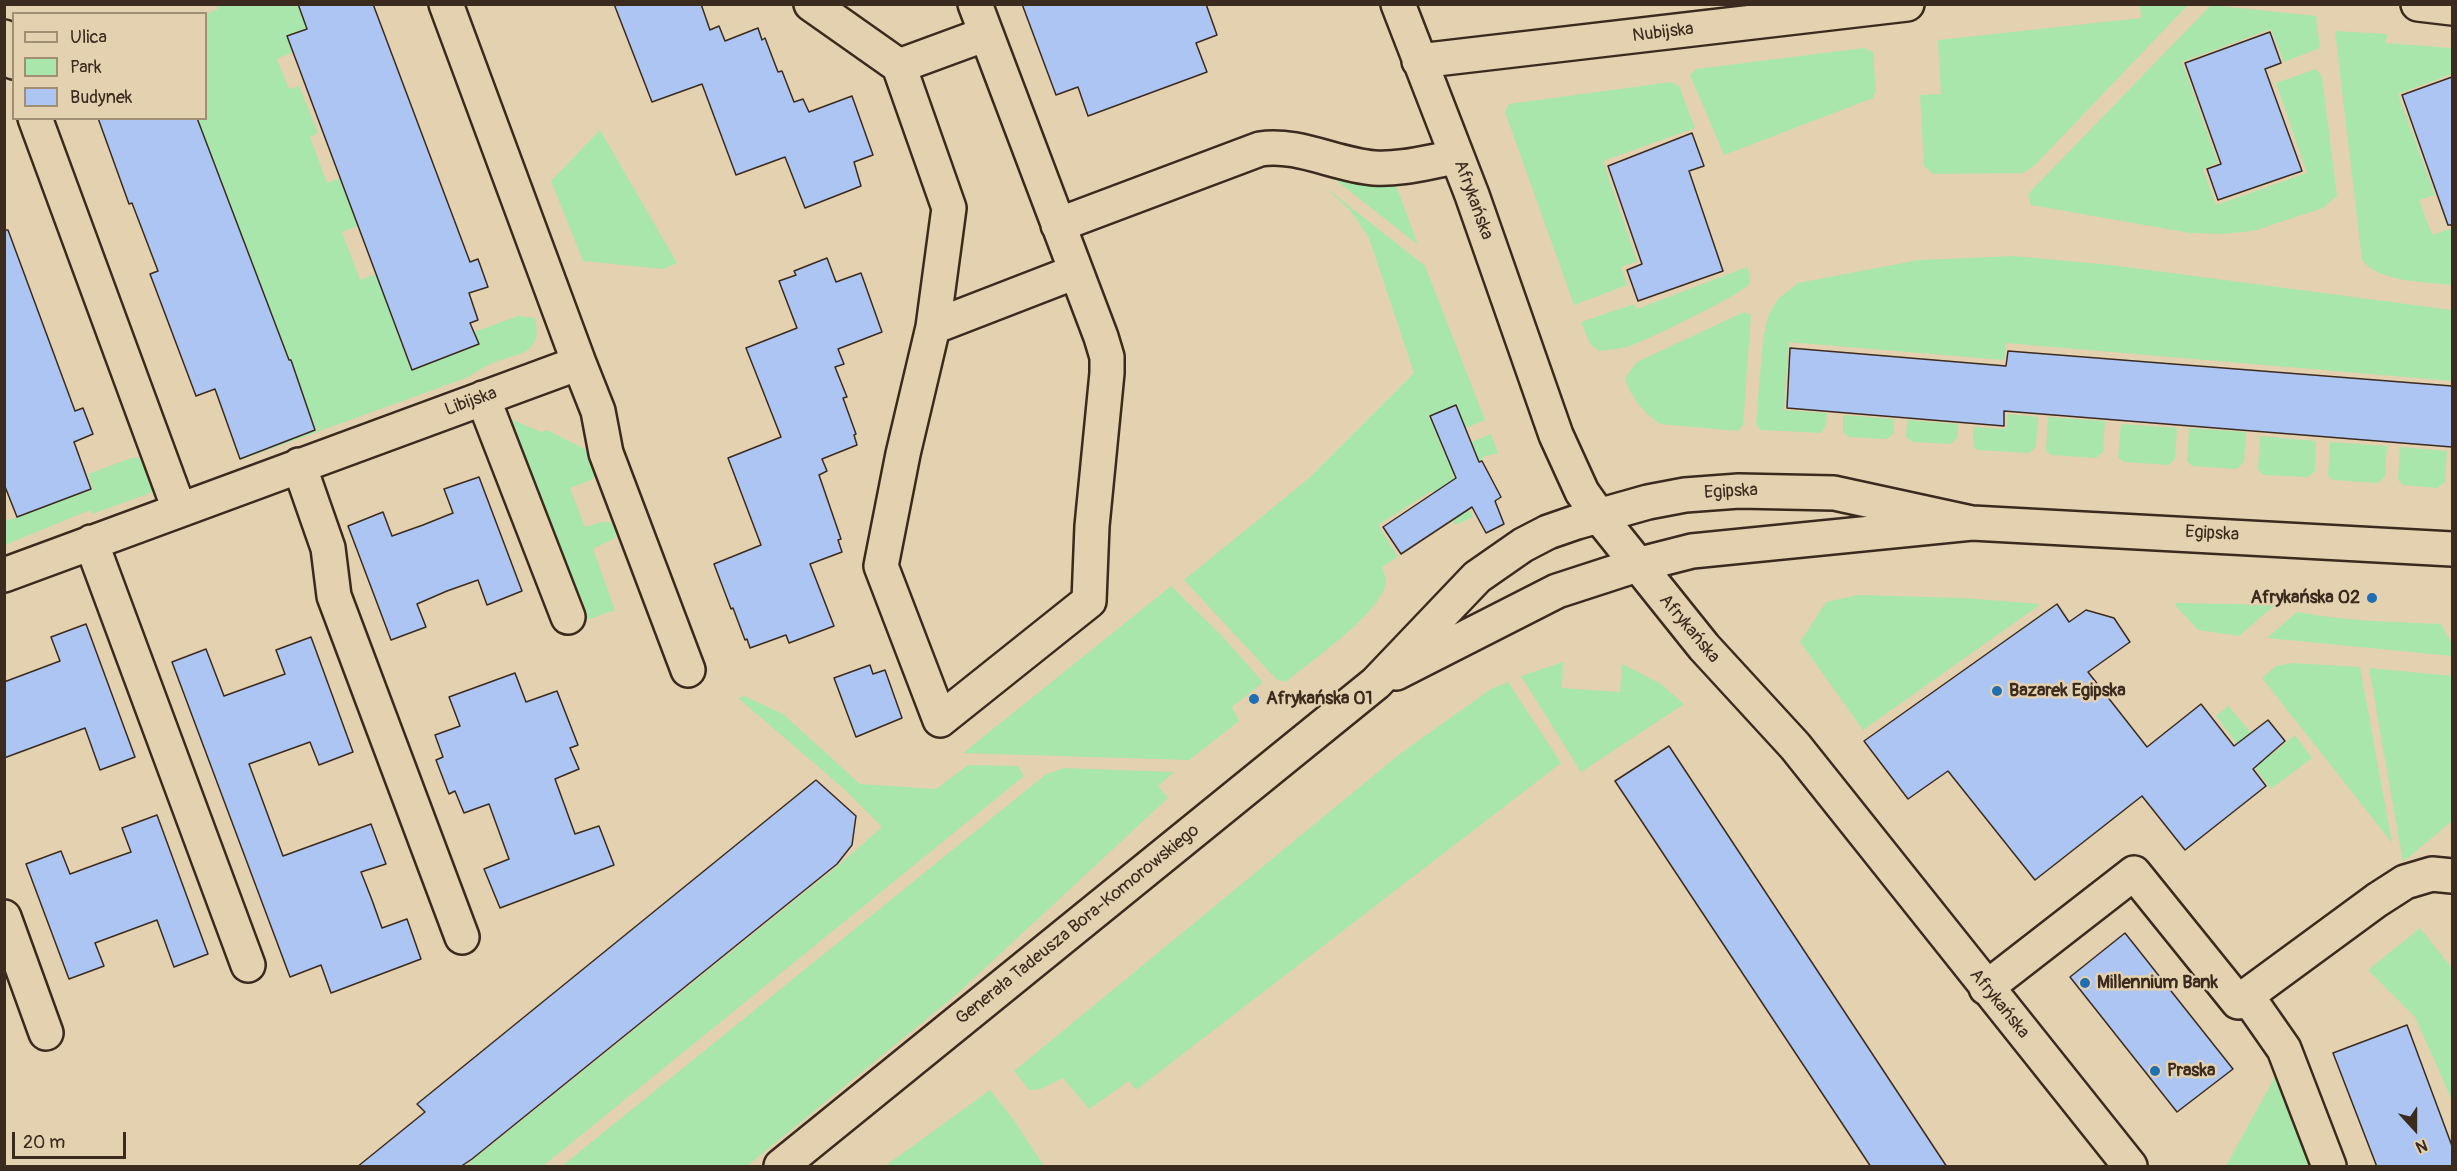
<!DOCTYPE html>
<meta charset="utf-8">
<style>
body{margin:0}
#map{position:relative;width:2457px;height:1171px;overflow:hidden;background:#e4d1af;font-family:Pangolin,sans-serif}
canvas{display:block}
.frame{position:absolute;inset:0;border:6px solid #3b2a1e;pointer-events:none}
.legend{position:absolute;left:12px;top:12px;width:195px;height:108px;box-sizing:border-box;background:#e4d1af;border:2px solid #a08e75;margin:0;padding:8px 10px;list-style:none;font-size:18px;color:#3b2a1e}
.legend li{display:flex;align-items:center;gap:12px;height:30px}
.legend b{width:30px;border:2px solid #a08e75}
.north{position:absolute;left:2385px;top:1099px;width:60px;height:60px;-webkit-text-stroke:4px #e4d1af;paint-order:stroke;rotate:159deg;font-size:16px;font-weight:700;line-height:24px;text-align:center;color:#3b2a1e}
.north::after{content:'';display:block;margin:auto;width:21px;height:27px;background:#3b2a1e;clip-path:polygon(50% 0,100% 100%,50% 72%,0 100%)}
.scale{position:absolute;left:12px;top:1132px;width:114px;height:27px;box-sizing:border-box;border:3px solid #3b2a1e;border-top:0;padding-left:8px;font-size:18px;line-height:21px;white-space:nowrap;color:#3b2a1e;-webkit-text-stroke:4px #e4d1af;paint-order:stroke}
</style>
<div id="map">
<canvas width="2457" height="1171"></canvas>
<div class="frame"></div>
<ul class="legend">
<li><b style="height:8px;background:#e4d1af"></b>Ulica</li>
<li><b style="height:16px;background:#a9e6ac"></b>Park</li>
<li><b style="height:16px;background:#acc5f3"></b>Budynek</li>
</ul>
<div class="north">N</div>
<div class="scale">20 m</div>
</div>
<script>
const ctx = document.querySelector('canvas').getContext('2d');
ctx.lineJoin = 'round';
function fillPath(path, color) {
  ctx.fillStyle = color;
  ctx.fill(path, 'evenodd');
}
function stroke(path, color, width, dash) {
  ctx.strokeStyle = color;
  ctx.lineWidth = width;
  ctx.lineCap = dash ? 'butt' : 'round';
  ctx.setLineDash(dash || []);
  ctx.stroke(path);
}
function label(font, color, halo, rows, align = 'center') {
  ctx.font = font + ' Pangolin,sans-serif';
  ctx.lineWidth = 5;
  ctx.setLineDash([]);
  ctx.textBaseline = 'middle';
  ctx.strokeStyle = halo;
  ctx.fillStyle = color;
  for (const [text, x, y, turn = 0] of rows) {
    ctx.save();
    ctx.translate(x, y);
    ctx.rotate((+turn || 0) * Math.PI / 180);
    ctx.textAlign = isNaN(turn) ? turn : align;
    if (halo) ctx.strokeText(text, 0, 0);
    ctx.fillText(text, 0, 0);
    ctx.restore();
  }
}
fillPath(new Path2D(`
 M2185,4L2187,6L2034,166L2023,173L1933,174L1924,166L1920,95L1941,94L1938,40L2141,18L2140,5Z
 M216,5H298L307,29L287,36L293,52L277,59L289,89L299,86L318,133L310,137L327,183L359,171L377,219L342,232L360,280L376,274L383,293L385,292L412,314L393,322L411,369L478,345L474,332L518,316L535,318C543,356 519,352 493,363C482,367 473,375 463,379L240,460V459L323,427L314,428L291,360L286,362L230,220L235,218L218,171L181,130L200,122L199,119L206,118V14L218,9Z
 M2211,5L2316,16L2320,48L2284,62L2271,29L2182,62L2218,163L2203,169L2216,205L2307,173L2276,83L2316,69L2322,76L2337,196L2323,208L2253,231L2221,234L2190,233L2031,205L2028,194Z
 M2335,31L2387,34L2386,43L2452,48V74L2398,94L2435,195L2419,200L2432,235L2452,228V285C2427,282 2378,282 2362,260Z
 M1864,48L1873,52L1876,90L1873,98L1724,155L1690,75L1696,69Z
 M1671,82L1679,86L1695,128L1603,161L1637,261L1621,267L1627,285L1574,305L1505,112L1509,104Z
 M600,130L677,263L663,269L583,261L551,181Z
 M1327,173L1396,185L1418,245Z
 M1324,186L1425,266L1485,420L1465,428L1455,405L1430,416L1444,453L1491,434L1498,453L1482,457L1483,460L1452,475L1473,517L1455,525L1433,490L1378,525L1398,557L1382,567C1383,571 1386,577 1386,580C1386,610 1308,663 1286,682L1277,680L1184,580L1308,479L1414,373L1369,238L1350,210Z
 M2014,256L2111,265L2452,310V381L2006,343L2004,360L1789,342L1784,410L1827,413L1826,426L1821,433L1760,430L1756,424L1763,339L1768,316L1778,299L1798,283L1919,260Z
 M1747,267C1749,273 1752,279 1748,285C1742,294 1641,343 1627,347C1618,349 1608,350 1599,351L1590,344L1581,322L1634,304L1637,309Z
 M1744,312L1751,315L1743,425L1738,431L1660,424C1645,414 1629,395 1625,378L1637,362Z
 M2008,414L2038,417L2036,447L2029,453L1977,450L1973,446V427L2006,429Z
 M1843,415L1894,419V433L1887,439L1849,437L1843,432Z
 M506,417L541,432L547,430L589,451L595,476L591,480L570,488L585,527L602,522H610L615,528V538L593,549L615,610L581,622Z
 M2048,417L2105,421L2103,452L2096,458L2052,455L2046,451Z
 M1907,420L1958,424L1957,438L1950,444L1913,442L1906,437Z
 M2121,424L2177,428L2175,459L2169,465L2124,462L2118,457Z
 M2189,428L2246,432L2244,462L2237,469L2192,466L2187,461Z
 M2260,436L2316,441L2315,471L2308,477L2263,475L2258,469Z
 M2330,442L2387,446L2385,476L2378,483L2333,480L2328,475Z
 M2400,447L2447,451L2445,482L2437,488L2403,485L2398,480Z
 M134,457L144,460L156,491L92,514L90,510L5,545V519L9,520L93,489L88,474Z
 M1171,586L1222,636L1263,682L1232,707L1239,721L1189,760L963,753Z
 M1858,595L1963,598L2041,604L1863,730L1800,642L1826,602Z
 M2176,603L2275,605L2239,636L2198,630L2176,606Z
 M2297,612C2345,621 2393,622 2441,624L2452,644V656L2267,638Z
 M1563,662L1562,688L1620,692L1622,664L1661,684L1684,704L1581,772L1521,676Z
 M2292,663L2360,667L2392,843L2262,678L2276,666Z
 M2369,668L2452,676V821L2403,862Z
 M1508,682L1561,763L1136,1090L1129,1081L1089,1109L1063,1078L1041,1089L1029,1090L1014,1071L1401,753L1491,689Z
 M744,696L783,714L860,784L936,789L968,765L1018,766L1024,776L543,1166H465L840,864L882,827L842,787L738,698Z
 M2228,706L2271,755L2295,735L2312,758L2271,789L2216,716Z
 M1064,768L1174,772L1158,786L1168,798L957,994L747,1166H562L1045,775Z
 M2420,928L2452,968V1100L2415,1017L2368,970Z
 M2281,1066L2319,1166H2226Z
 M990,1090L1013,1119L1044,1166H885Z`), '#a9e6ac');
const building = new Path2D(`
 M298,4H373L470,262L478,259L488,287L469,293L478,320L470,323L479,344L412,370L287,36L307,29Z
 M614,4H701L710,30L719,26L725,41L758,28L762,40L765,38L778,72L782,71L794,102L803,99L809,112L852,96L873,155L854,162L861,186L805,208L785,157L736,175L702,84L652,102Z
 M1022,4H1206L1217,35L1196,43L1207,72L1088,116L1078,87L1056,95Z
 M2270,32L2281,63L2265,69L2302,171L2218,200L2207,169L2221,164L2185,63Z
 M2452,77V225H2448L2402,95Z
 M98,118H197L289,360H291L315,430L240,459L215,389L196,396L150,274L158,271L132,203L129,204Z
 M1692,133L1704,166L1689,171L1723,271L1638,301L1627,270L1642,264L1608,166Z
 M4,230H8L75,411L83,408L93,434L74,442L91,489L17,517L4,484Z
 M827,258L836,282L861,273L882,332L838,349L844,364L835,367L847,397L843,398L856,434L854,435L857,445L822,459L827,471L819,475L841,539L838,540L842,552L810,564L834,626L789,643L786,635L750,648L747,639L745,640L733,608L731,609L714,564L761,545L728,458L781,437L746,348L797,328L779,281L796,275L794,271Z
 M1790,348L2006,366L2008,351L2452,386V447L2004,411V426L1787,408Z
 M1456,405L1479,462L1482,461L1501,497L1495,501L1504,524L1486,533L1472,507L1401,554L1383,527L1456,478L1430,416Z
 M479,477L522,591L487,605L478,580L447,591L417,604L426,627L391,640L348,526L383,512L392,536L423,525L453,513L444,489Z
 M2057,604L2069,622L2086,610L2114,618L2130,642L2088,672L2147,747L2201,704L2234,746L2268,720L2285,741L2253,769L2266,786L2185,850L2142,796L2035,880L1948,771L1908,799L1864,741Z
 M86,624L135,757L100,770L85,728L4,758V682L60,661L51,637Z
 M311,637L353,752L319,765L310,742L249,764L283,856L371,824L386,864L361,872L372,900L382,928L407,919L421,959L331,993L321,965L290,977L172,662L206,649L224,696L285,674L276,650Z
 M870,665L873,674L885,670L902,718L856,737L834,678Z
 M515,673L526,702L557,691L578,745L570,748L579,769L555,779L575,834L599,826L614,865L500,908L484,869L509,859L489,804L464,813L455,791L449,794L436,760L443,757L435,735L460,726L449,697Z
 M1669,746L1947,1167H1871L1615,781Z
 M816,780L856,816L852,845L837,864L472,1159L460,1167H357L425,1112L417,1104Z
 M157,815L208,954L174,967L157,920L95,943L104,966L69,979L26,864L61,851L70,874L100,863L131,852L122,828Z
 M2125,933L2233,1069L2177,1112L2070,977Z
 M2407,1025L2452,1146V1167H2377L2333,1053Z`);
fillPath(building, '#acc5f3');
stroke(building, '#3b2a1e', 1.5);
const minor = new Path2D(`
 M811,4L899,66L949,208L933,327L903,454L881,566L940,720L1089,601L1092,526L1107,373V357L1101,337L975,4
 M1398,4L1472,195L1556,435L1582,492L1599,516L1704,647L1795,746L2130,1166
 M2418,4L2452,8
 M4,37L14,62
 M1419,61L1907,4
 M899,66L986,34
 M35,118L179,509
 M1058,225L1260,149C1298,143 1336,165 1374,168C1401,170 1431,161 1457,157
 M933,327L1075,272
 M579,363L598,411L606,453L688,670
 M483,398L568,617
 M299,465L328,548L334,596L462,937
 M91,542L248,965
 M4,575L579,363L446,4
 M1396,673L1557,591L1637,565L1692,551L1972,523L2452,549
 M4,917L46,1033
 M1986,988L2134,873L2238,1002L2377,900L2405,882L2432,874L2452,876
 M2247,996L2284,1049L2329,1166
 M781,1166L1376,683L1477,577L1523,545L1548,532L1577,522L1648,502L1685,495L1739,491L1834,493L1972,523`);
stroke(minor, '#3b2a1e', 38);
stroke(minor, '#e4d1af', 33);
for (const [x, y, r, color] of [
 [2372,598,6,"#1f6fb2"],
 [1997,691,6,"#1f6fb2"],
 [1254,699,6,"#1f6fb2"],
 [2085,983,6,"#1f6fb2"],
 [2155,1071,6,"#1f6fb2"]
]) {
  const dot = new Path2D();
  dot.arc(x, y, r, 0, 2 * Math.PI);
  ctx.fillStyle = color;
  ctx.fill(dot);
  stroke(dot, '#e4d1af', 2);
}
label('18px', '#3b2a1e', '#e4d1af', [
 ["Nubijska",1663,33,-7],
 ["Afrykańska",1473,200,70],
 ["Libijska",471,402,-20],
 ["Egipska",1731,492,-3],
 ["Egipska",2212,534,3],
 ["Afrykańska",1689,629,50],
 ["Generała Tadeusza Bora-Komorowskiego",1078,925,-39],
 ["Afrykańska",1999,1004,51]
]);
label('bold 18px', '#3b2a1e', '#e4d1af', [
 ["Afrykańska 02",2360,598,"right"],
 ["Bazarek Egipska",2009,691],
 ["Afrykańska 01",1266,699],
 ["Millennium Bank",2097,983],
 ["Praska",2167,1071]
], 'left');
</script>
